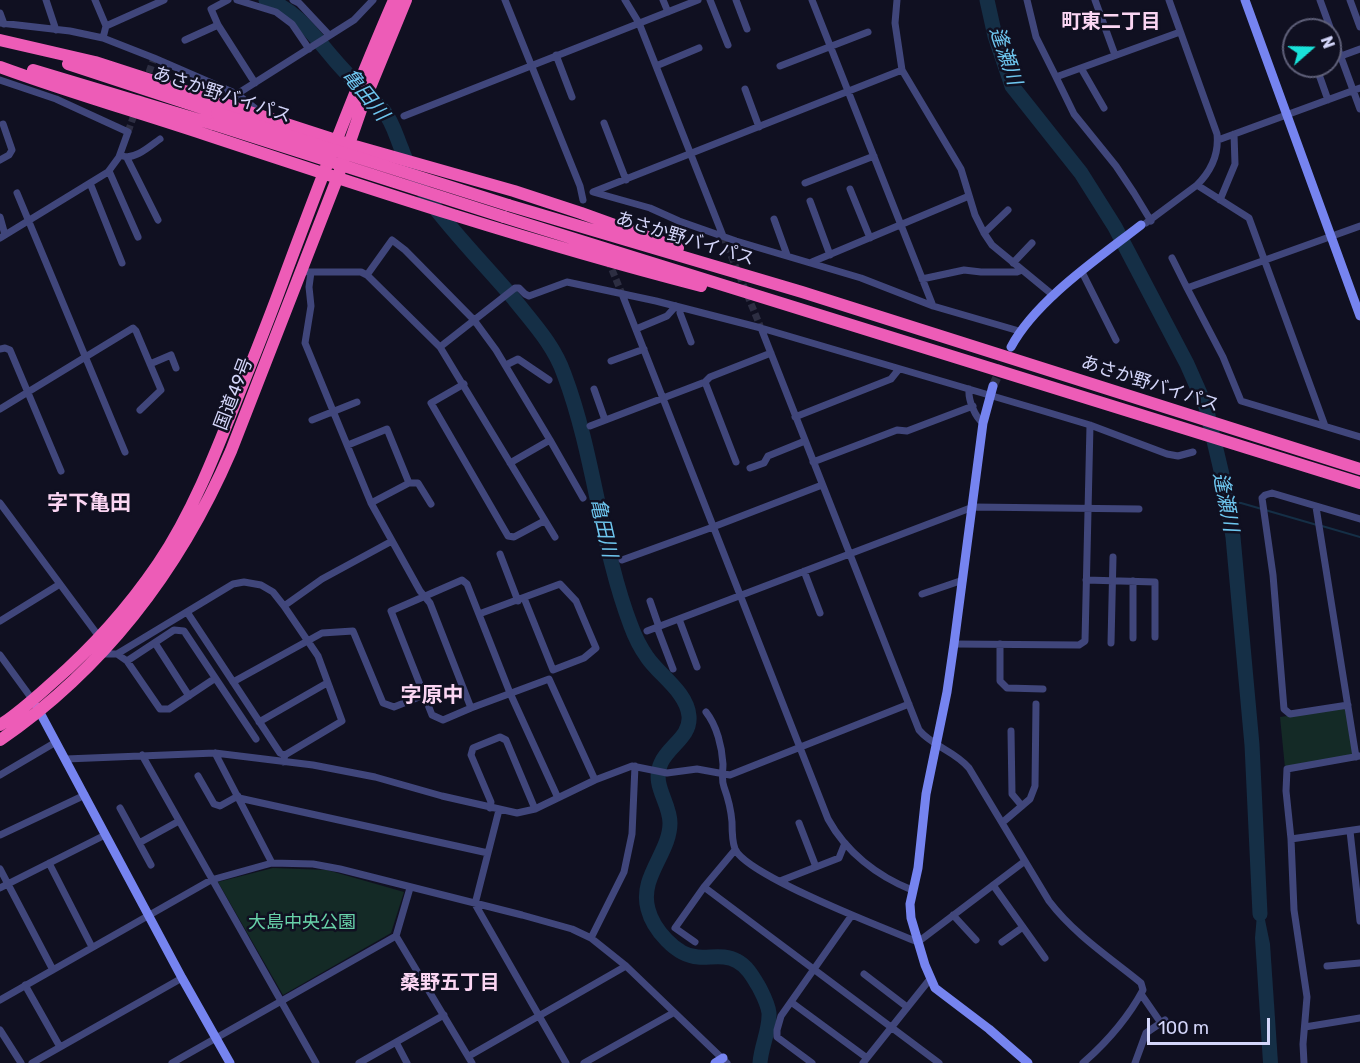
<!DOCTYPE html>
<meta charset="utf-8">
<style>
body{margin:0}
#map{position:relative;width:1360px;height:1063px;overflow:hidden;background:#101021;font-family:Rubik,sans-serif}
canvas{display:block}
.north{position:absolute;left:1282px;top:18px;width:60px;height:60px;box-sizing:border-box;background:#101021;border:2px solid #5e5f78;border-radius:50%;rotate:70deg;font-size:16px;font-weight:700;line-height:24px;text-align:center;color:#d4d6fa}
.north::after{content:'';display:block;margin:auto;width:21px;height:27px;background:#19e2d9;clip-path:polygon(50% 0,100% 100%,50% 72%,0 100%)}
.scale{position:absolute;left:1147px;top:1018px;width:123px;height:27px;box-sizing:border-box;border:3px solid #d4d6fa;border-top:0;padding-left:8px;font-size:18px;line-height:21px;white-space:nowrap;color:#d4d6fa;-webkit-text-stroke:4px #101021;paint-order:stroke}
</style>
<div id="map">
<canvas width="1360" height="1063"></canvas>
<div class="north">N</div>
<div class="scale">100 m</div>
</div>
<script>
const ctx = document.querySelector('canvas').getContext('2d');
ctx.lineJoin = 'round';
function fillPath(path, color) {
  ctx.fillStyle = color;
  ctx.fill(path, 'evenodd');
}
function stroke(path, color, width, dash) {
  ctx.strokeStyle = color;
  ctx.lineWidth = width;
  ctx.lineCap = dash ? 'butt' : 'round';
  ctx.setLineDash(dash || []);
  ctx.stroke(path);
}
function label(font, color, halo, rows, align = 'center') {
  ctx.font = font + ' Rubik,"Noto Sans JP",sans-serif';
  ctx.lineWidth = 5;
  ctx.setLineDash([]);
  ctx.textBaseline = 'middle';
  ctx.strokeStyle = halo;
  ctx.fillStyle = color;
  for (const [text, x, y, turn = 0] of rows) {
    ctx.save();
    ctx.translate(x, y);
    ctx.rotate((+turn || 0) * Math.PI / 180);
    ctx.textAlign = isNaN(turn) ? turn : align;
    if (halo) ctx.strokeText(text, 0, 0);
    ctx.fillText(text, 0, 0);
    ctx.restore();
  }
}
fillPath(new Path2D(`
 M1346,708L1353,755L1285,768L1280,717Z
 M273,868L327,870L404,892L391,933L283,995L218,882Z`), '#142a26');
fillPath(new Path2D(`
 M1259,891L1270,944L1278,1063H1263L1255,938Z`), '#152f46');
stroke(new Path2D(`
 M1227,502L1241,503L1317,525
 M1322,526L1360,537`), '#152f46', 2);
stroke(new Path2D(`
 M266,0C295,8 314,36 333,58C348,76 366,93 383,110C393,122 396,136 402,150C408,168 419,185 429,200C455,235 486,266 514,299C533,323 554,345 564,374C595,456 600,545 631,626C635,637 640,647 647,657C659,675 687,692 689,716C691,737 668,746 661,763C651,785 670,802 670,823C670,853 639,877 648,909C653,929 676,956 698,957C711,958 725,954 737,961C747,966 753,977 759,987C763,995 768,1004 769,1013C770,1030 761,1046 760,1063
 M987,0L995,36L1012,86L1081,173L1115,227L1187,364L1206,407L1224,483L1233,537L1252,745L1260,914`), '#152f46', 15);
stroke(new Path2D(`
 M128,132L154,58
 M723,236L761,328
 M608,260L622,294`), '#2d2e42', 7, [7, 3.5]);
stroke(new Path2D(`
 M993,386L1008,353`), '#2d2e42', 9, [9, 4.5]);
stroke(new Path2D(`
 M46,0L56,30
 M95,0L106,26
 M228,0L211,9L218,25L255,83
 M237,0L276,12L292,24L309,49
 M293,0L299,3L329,35
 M505,0L580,186L583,200
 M625,0L639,23L723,236
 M663,0L668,12
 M710,0L728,45
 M736,0L747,29
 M812,0L933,306
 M897,0L895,23L902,70
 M1027,0L1036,37L1056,77L1180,32
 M1095,0L1115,55
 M1169,0L1217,134C1219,153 1211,171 1197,185L1249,218L1325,426
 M1320,0L1360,109
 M1350,0L1360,27
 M0,13L4,24
 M0,23L70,31L103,38L154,58L237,94L354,20L373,0
 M103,38L106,26L164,0
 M185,40L218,25
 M556,55L572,97
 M1341,56L1360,49
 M656,66L699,48
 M780,66L868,32
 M1316,66L1328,100
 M1081,68L1104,108
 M1056,77L1074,114L1116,166L1134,193L1151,221
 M0,80L56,99L128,132L119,157L108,172L0,238
 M745,89L759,127
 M237,94L261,113
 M404,116L698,0
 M604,123L626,180
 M1218,140L1360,88
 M123,156C135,160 150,146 160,139
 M127,158L158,220
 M0,160L9,155L12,150L3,124
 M109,171L138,237
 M90,183L122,263
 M805,183L874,156
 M850,189L870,238
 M17,193L125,452
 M1220,200L1235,164L1234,134
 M810,201L830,255
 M0,217L5,235
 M774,219L787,255
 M1146,223L1197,185
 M1360,226L1187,288L1223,357L1241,401L1360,437
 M984,233L1008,210
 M1172,258L1187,288
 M812,262L969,196
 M1013,263L1032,243
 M308,272H361L367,275L440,347L555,537
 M311,272L309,287L311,306L305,343L371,503L420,591L430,603L471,708L549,679L595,780
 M1082,272L1116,340
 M367,275L392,240L405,250L474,320L496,350L550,440L510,463
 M922,279L964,270L981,272H1017L1022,270
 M622,294L828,819C846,852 877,876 912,890
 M680,307V313L691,342
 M761,328L919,730C932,746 955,751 969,768L1049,901C1074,934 1109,957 1141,983L1143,990C1128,1018 1107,1042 1083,1063
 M636,329L667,316L676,306
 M1019,331L933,306L861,278L736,241L679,221L650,208L593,192L902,70L961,169L975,215L984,233L992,245L1054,296
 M440,347L515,288H519L525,294L529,296L567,282L656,301L761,328L1040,410L1090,425L1167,454L1178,456L1193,452
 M0,349L5,348L10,350L61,471
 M611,361L644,349
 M150,364L171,355L176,368
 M506,365L518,359L549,380
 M705,382L736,462
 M464,384L431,403L508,536L514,537L544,521
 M594,389L605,420
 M969,389C968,400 975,417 983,423
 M0,409L133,328L136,331L161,390L140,410
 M795,417L891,379L899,369
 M312,420L357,402
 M590,426L705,382L710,377L771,353
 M550,440L583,498
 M348,445L387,429L409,483L371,503
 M813,462L897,430L907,431L973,406
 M750,468L764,463L768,456L805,441
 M409,483H418L431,504
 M0,503L100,638
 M1316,507L1356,757
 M500,554L518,601
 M622,560L713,527L822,485
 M804,571L820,613
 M1086,580L1155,582V637
 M922,594L963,580
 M650,601L659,627
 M284,606L322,579L392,541
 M187,612L280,753L285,755
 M479,614L560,584L576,601L596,648L584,658L553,670L524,598
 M679,619L697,667
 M0,621L60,584
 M657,627L673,669
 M647,631L973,507L1139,509
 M1133,638V581
 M155,643L189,696
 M1111,643L1113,557
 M954,644L1079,645L1085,641L1090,425
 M1000,644V681L1007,688L1043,689
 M102,654H117L233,584L244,582L261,585L273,592L284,606L318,656L342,721L285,755L283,762
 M117,654L127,661L160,709H169L214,679
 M0,655L32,699
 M127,661L174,630L184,631L256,739
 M233,682L322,633L353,631L383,703L394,707L424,695
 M1348,705L1290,714L1284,709L1273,575L1262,498L1265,495L1272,493L1360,519
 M471,708L443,720L432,715L391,611L462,580L467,584L510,693L558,798
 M706,712C717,726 722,747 723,764C723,772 721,779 724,787C728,798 731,810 732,822C732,832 732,841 735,849C747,876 886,929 918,942L1025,861
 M259,722L327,683
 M1011,731L1012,794L1022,806
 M215,753L272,863
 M142,755L316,1063
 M66,759L215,753L313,765L375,777L442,796L517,813L535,809L595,780L632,766L667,773L697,769L730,775L909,704
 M0,775L56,742
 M198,776L214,804L220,806L238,796
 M239,798L488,853
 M120,808L151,865
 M490,808L491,802L471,755L473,748L500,737L506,740L535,809
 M499,810L475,904L566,1063
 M1003,822L1030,799L1035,786L1036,704
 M799,823L816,867
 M1350,831L1360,921
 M0,835L85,795
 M1291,839L1360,829
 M139,843L179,821
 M49,863L92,947
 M0,869L53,970
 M780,881L839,858L845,843
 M993,885L1045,958
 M704,887L939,1063
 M0,888L105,835
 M953,915L976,940
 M396,936L472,1063
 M591,938L624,872L632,834L635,766
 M695,942L675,928L704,887L735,850
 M1002,942L1023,927
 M1327,966L1360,963
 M864,974L907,1007
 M25,985L60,1047
 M1141,994L1161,1023
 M0,1000L211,880L272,863L313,864L340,869L522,915L572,929L591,938L626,966L727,1063
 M791,1002L867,1058
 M1305,1027L1360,1018
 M0,1030L21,1063
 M396,1042L407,1063
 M469,1056L626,966
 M32,1063L182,978
 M172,1063L396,936L410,888
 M359,1063L444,1015
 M584,1063L673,1013
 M812,1063L777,1037V1030L781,1016L852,915
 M863,1063L930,979
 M1135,1063L1146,1033L1165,1020
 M1304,1063L1303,1044L1307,997L1294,910L1291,839L1286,791L1287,769L1360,756`), '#40467b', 7);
stroke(new Path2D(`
 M1245,0L1360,316
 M1011,347C1036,300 1100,257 1141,225
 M993,386L983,423L954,644L947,692L926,794L918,868L910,904L911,918L925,965L935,988L989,1029L1028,1063
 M37,707L182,978L230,1063
 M715,1063L723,1058`), '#7684f0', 9);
stroke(new Path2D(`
 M0,40L95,62L348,144L514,191L581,213L678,248
 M68,64L217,113
 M0,67C68,92 138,112 207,135C370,189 534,243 701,286
 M33,70L213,124
 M508,205L802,292L1360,469
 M504,217L1360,483
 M0,725C19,713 36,697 53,682C93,647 128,608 158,564C192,513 214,457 236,401C254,357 271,314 287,270C321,179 355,89 394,0
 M0,740C106,667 180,569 231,451L337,179L362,107L406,0`), '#ed5cb7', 12);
stroke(new Path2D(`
 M217,113L508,205
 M213,124L504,217`), '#ed5cb7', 12);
label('18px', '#d4d6fa', '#101021', [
 ["あさか野バイパス",222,95,18],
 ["あさか野バイパス",685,239,17],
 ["あさか野バイパス",1150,384,18],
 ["国道49号",234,394,-69]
]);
label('18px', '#68d2a9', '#101021', [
 ["大島中央公園",302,923]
]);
label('bold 20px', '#fbd6f3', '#101021', [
 ["町東二丁目",1111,22],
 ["桑野五丁目",450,983]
]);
label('italic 20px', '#6ec6ef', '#101021', [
 ["逢瀬川",1005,56,71],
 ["亀田川",365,95,51],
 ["逢瀬川",1225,502,79],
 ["亀田川",603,528,77]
]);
label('bold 21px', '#fbd6f3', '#101021', [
 ["字下亀田",89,504],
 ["字原中",432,696]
]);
</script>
